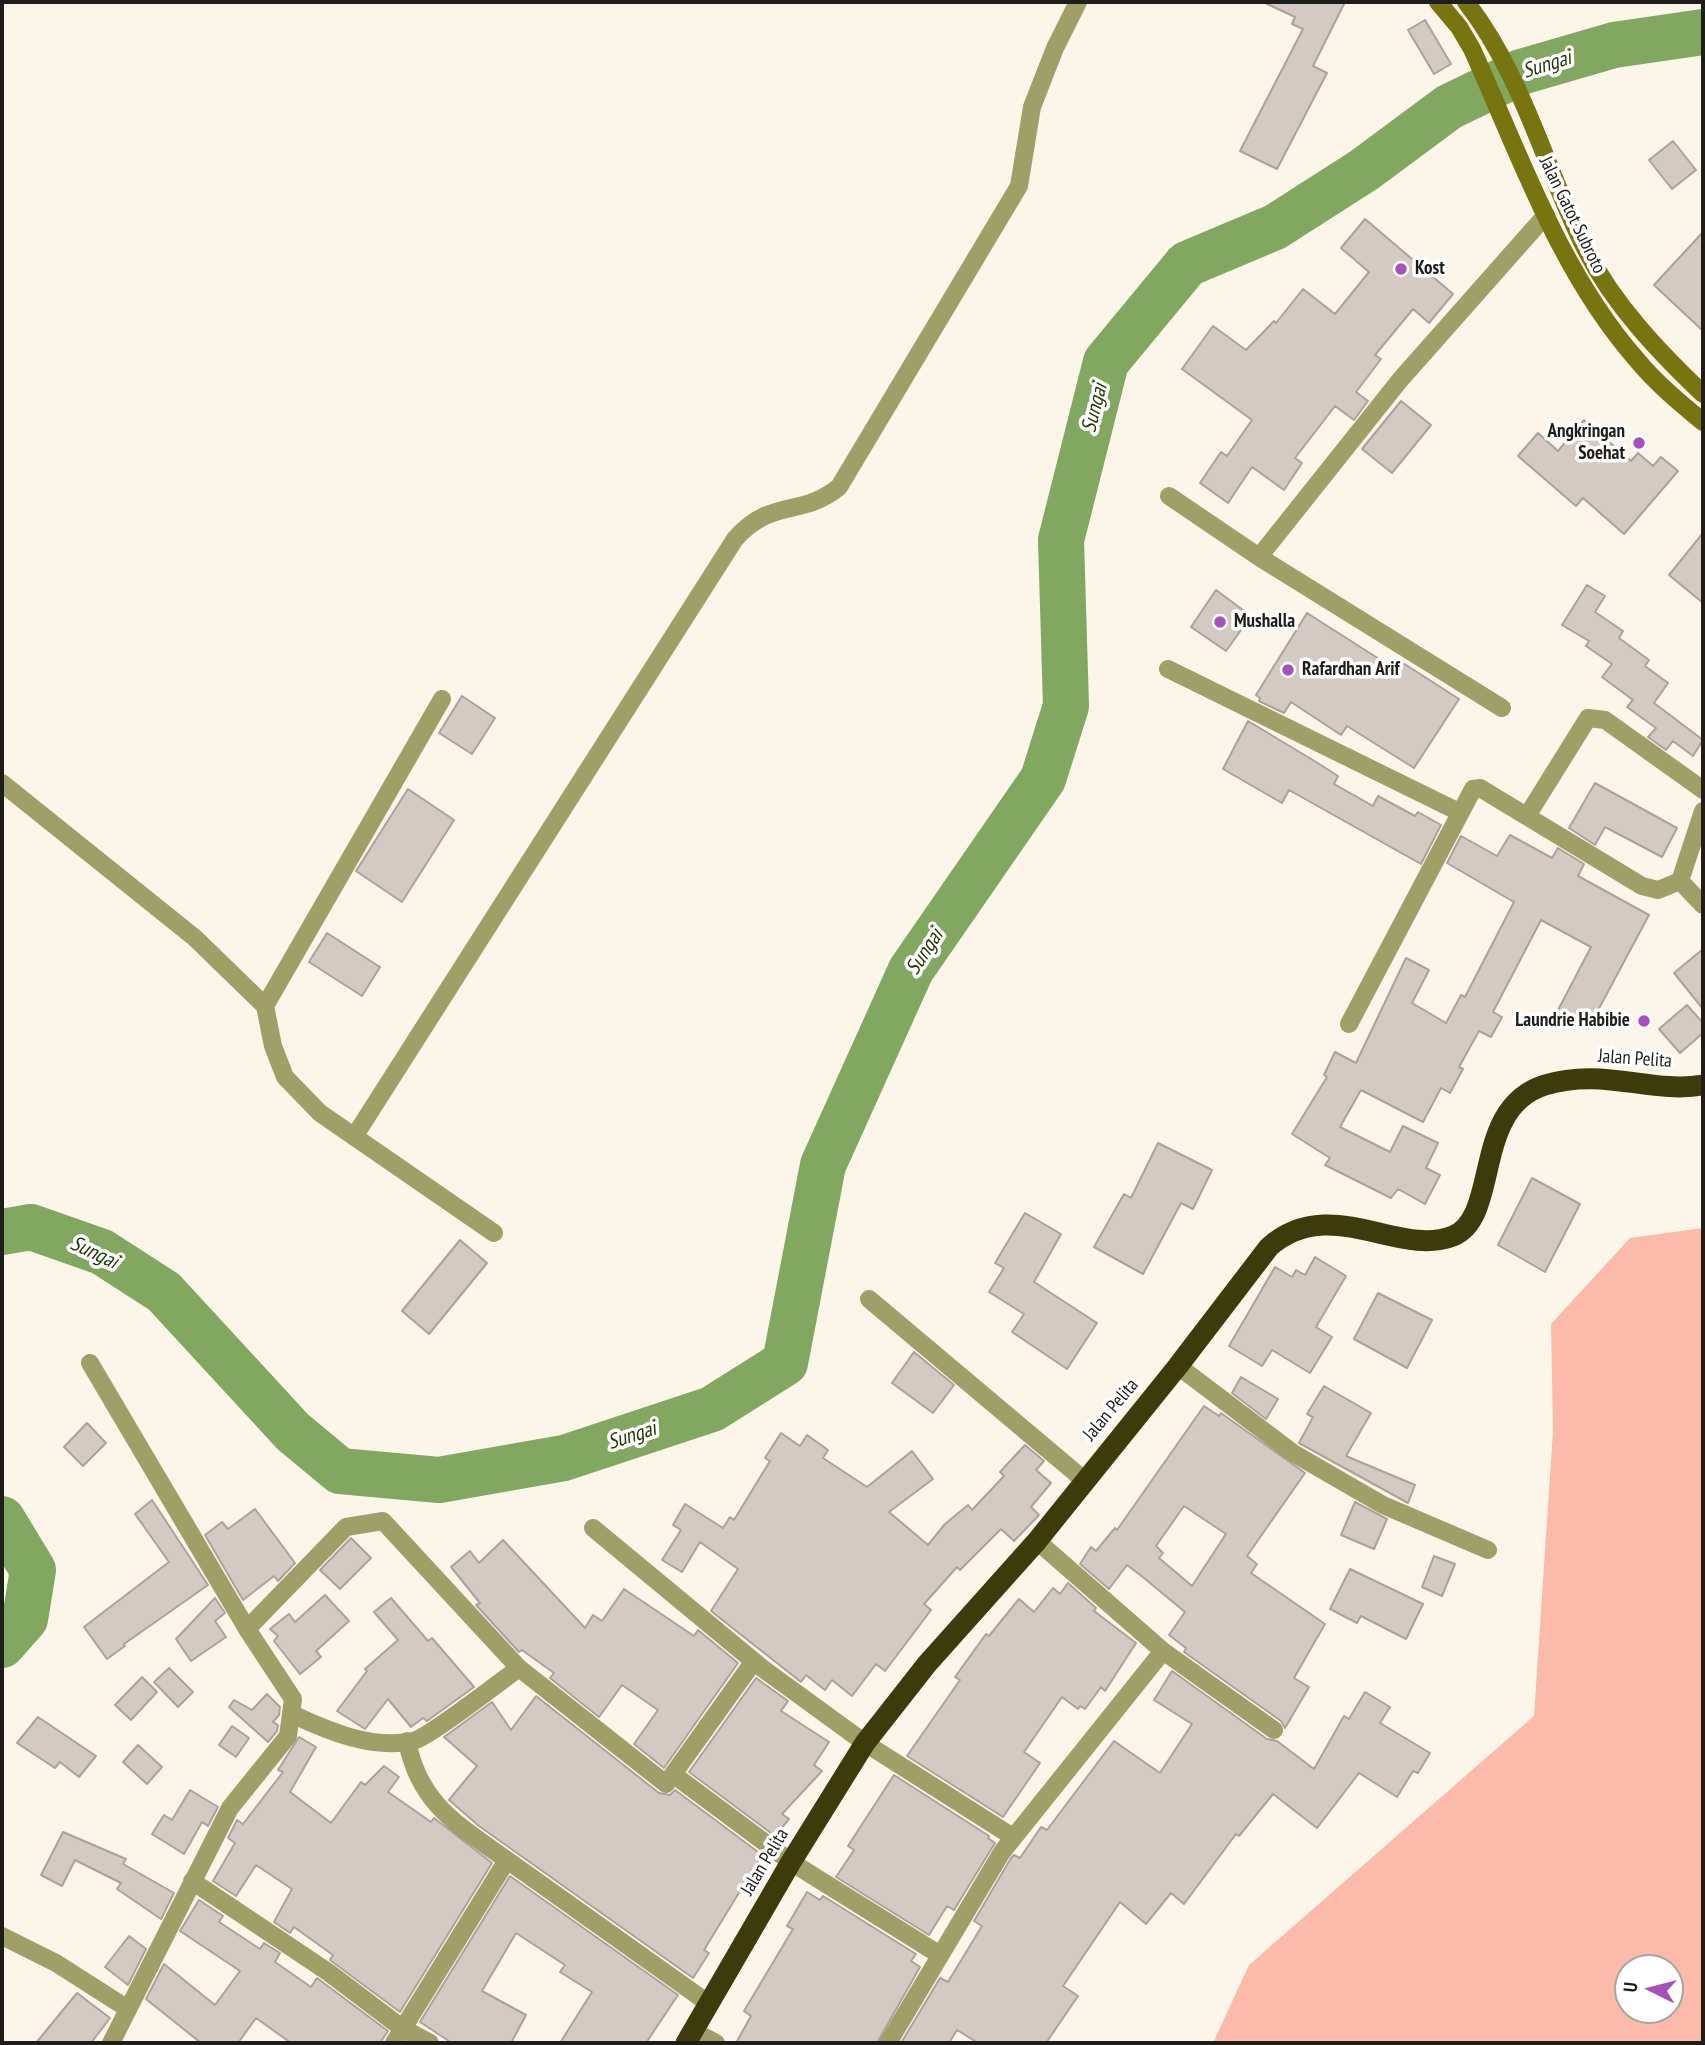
<!DOCTYPE html>
<style>
body{margin:0}
#map{position:relative;width:1705px;height:2045px;overflow:hidden;background:#fbf5ea;font-family:"PT Sans Narrow",sans-serif}
canvas{display:block}
.frame{position:absolute;inset:0;border:4px solid #1f1d19;pointer-events:none}
.north{position:absolute;left:1614px;top:1954px;width:70px;height:70px;box-sizing:border-box;background:#fff;border:2px solid #a5a5a3;border-radius:50%;rotate:276deg;font-size:19px;font-weight:700;line-height:28px;text-align:center;color:#1f1d19}
.north::after{content:'';display:block;margin:auto;width:24px;height:32px;background:#a64fbd;clip-path:polygon(50% 0,100% 100%,50% 72%,0 100%)}
</style>
<div id="map">
<canvas width="1705" height="2045"></canvas>
<div class="frame"></div>
<div class="north">U</div>
</div>
<script>
const ctx = document.querySelector('canvas').getContext('2d');
ctx.lineJoin = 'round';
function fillPath(path, color) {
  ctx.fillStyle = color;
  ctx.fill(path, 'evenodd');
}
function stroke(path, color, width, dash) {
  ctx.strokeStyle = color;
  ctx.lineWidth = width;
  ctx.lineCap = dash ? 'butt' : 'round';
  ctx.setLineDash(dash || []);
  ctx.stroke(path);
}
function label(font, color, halo, rows, align = 'center') {
  ctx.font = font + ' "PT Sans Narrow",sans-serif';
  ctx.lineWidth = 7;
  ctx.setLineDash([]);
  ctx.textBaseline = 'middle';
  ctx.strokeStyle = halo;
  ctx.fillStyle = color;
  for (const [text, x, y, turn = 0] of rows) {
    ctx.save();
    ctx.translate(x, y);
    ctx.rotate((+turn || 0) * Math.PI / 180);
    ctx.textAlign = isNaN(turn) ? turn : align;
    if (halo) ctx.strokeText(text, 0, 0);
    ctx.fillText(text, 0, 0);
    ctx.restore();
  }
}
fillPath(new Path2D(`
 M1703,1228V2043H1213L1249,1965L1534,1716L1553,1431L1551,1324L1630,1238ZM1628,1968H1670V2010H1628Z`), '#fcbaab');
stroke(new Path2D(`
 M2,1232L31,1227L102,1252L164,1292L293,1432L340,1471L439,1480L564,1458L712,1409L785,1363L823,1165L911,970L1043,779L1066,706L1061,540L1106,362L1187,264L1275,227L1364,170L1449,107L1521,72L1614,45L1703,32
 M2,1519L33,1570L25,1619L2,1645`), '#81a761', 46);
const building = new Path2D(`
 M1263,2H1345L1313,66L1327,73L1277,169L1240,151L1303,29L1292,24L1295,17Z
 M1425,20L1451,64L1434,74L1408,30Z
 M1673,141L1696,170L1672,189L1649,160Z
 M1365,219L1453,294L1429,323L1413,309L1375,355L1381,359L1356,392L1368,401L1354,420L1335,406L1295,458L1302,463L1284,490L1252,467L1228,503L1200,483L1221,452L1227,456L1252,420L1182,369L1213,326L1246,350L1274,321L1276,323L1303,289L1335,314L1369,272L1341,248Z
 M1703,232V331L1654,285Z
 M1401,401L1431,425L1392,473L1362,449Z
 M1584,420L1631,461L1638,453L1653,466L1661,457L1678,471L1624,534L1583,498L1576,506L1518,456L1538,433L1558,451Z
 M1703,533V603L1669,575Z
 M1587,585L1605,596L1595,612L1623,631L1619,638L1649,660L1645,666L1668,683L1654,703L1703,740L1693,756L1673,741L1666,750L1648,737L1656,728L1627,707L1633,700L1602,677L1612,664L1586,646L1589,641L1562,625Z
 M1216,590L1251,616L1226,651L1191,627Z
 M1307,613L1398,671L1403,663L1459,699L1414,768L1347,726L1341,735L1291,702L1284,713L1259,701L1260,698L1256,695Z
 M462,696L495,718L472,754L439,733Z
 M1248,721L1321,765L1338,776L1334,784L1373,806L1378,796L1415,816L1418,812L1441,825L1421,864L1289,790L1282,803L1223,769Z
 M1595,783L1677,828L1662,857L1605,827L1595,845L1569,828Z
 M408,789L454,820L402,902L356,871Z
 M1510,835L1552,858L1558,848L1584,864L1578,876L1649,915L1588,1029L1557,1012L1591,947L1541,920L1493,1012L1502,1017L1491,1037L1479,1031L1459,1067L1463,1069L1450,1093L1441,1088L1423,1122L1361,1090L1340,1127L1390,1152L1403,1126L1438,1143L1426,1168L1440,1175L1425,1204L1398,1189L1391,1198L1325,1165L1330,1158L1292,1134L1327,1077L1324,1075L1335,1052L1356,1063L1406,958L1429,970L1412,1003L1446,1023L1461,995L1465,997L1514,902L1447,863L1461,836L1497,856Z
 M327,933L380,967L362,996L309,962Z
 M1703,949V1009L1674,973Z
 M1687,1005L1703,1023V1033L1680,1053L1659,1029Z
 M1158,1143L1212,1170L1193,1209L1181,1203L1143,1274L1094,1247L1124,1194L1131,1198Z
 M1532,1178L1580,1204L1545,1272L1498,1245Z
 M1025,1213L1061,1234L1034,1282L1097,1323L1067,1369L1012,1332L1024,1314L989,1292L1004,1268L995,1263Z
 M460,1240L487,1263L429,1334L402,1311Z
 M1315,1257L1346,1276L1316,1327L1332,1337L1310,1373L1272,1350L1262,1366L1229,1346L1275,1267L1292,1277L1296,1270L1305,1275Z
 M1378,1293L1432,1320L1407,1368L1354,1339Z
 M914,1352L954,1385L933,1413L892,1383Z
 M1241,1377L1278,1399L1266,1419L1232,1393Z
 M1324,1386L1371,1413L1346,1456L1415,1485L1408,1503L1299,1443L1313,1417L1307,1414Z
 M1204,1406L1219,1416L1221,1413L1305,1473L1247,1556L1257,1564L1251,1573L1325,1624L1294,1678L1309,1687L1285,1728L1281,1721L1184,1652L1186,1648L1169,1635L1185,1612L1144,1578L1127,1565L1109,1589L1080,1564L1091,1547L1096,1551L1115,1528L1117,1530ZM1184,1506L1226,1534L1192,1586L1159,1558L1163,1553L1156,1546Z
 M87,1423L106,1443L83,1466L64,1447Z
 M781,1433L800,1446L807,1435L828,1450L823,1458L867,1487L912,1451L933,1479L889,1512L928,1545L945,1524L968,1505L972,1510L1004,1476L1000,1472L1025,1445L1044,1461L1036,1470L1051,1483L1031,1507L1039,1515L1014,1541L1001,1529L960,1570L957,1567L924,1604L931,1610L885,1671L876,1664L852,1696L832,1680L825,1690L806,1675L801,1682L711,1611L738,1569L700,1542L682,1572L662,1560L681,1530L673,1525L685,1504L723,1528L730,1517L734,1520L770,1461L765,1458Z
 M152,1500L208,1585L124,1644L125,1646L107,1659L84,1627L169,1562L135,1514Z
 M1355,1502L1387,1519L1374,1549L1341,1535Z
 M255,1509L295,1563L278,1581L274,1576L243,1600L205,1535L222,1522L228,1529Z
 M351,1538L371,1558L340,1589L320,1570Z
 M503,1540L585,1628L593,1615L602,1621L624,1589L694,1636L698,1630L738,1663L664,1768L634,1744L658,1710L622,1685L599,1717L550,1678L554,1673L522,1650L519,1652L476,1605L480,1603L451,1567L470,1551L479,1563Z
 M1434,1556L1455,1564L1442,1596L1422,1587Z
 M1350,1569L1423,1604L1406,1639L1361,1616L1357,1623L1330,1609Z
 M1068,1583L1096,1608L1094,1611L1136,1643L1105,1691L1101,1687L1085,1709L1080,1706L1078,1709L1062,1697L1024,1752L1040,1763L1003,1817L907,1756L960,1680L955,1677L986,1634L989,1636L1019,1599L1034,1612L1053,1588L1060,1594Z
 M325,1595L349,1621L316,1651L321,1657L300,1674L274,1641L278,1636L270,1629L289,1614L295,1622Z
 M215,1598L225,1613L215,1621L226,1637L191,1661L176,1639Z
 M391,1598L428,1641L432,1638L474,1687L427,1721L423,1718L411,1727L388,1699L365,1729L337,1711L367,1671L365,1669L398,1640L374,1612Z
 M169,1668L193,1692L178,1707L154,1682Z
 M1172,1671L1267,1739L1277,1741L1314,1769L1344,1716L1349,1719L1365,1692L1390,1707L1380,1723L1430,1753L1418,1773L1413,1771L1397,1797L1359,1773L1317,1828L1273,1794L1239,1836L1236,1834L1184,1904L1171,1893L1146,1924L1120,1902L1063,1986L1078,1996L1046,2043H978L957,2030L949,2043H901L940,1978L948,1982L982,1926L974,1921L1011,1858L1014,1855L1020,1858L1041,1827L1047,1830L1114,1741L1160,1773L1192,1724L1154,1700Z
 M142,1677L157,1692L131,1720L115,1705Z
 M756,1678L788,1701L781,1711L829,1742L814,1765L822,1771L782,1814L789,1819L775,1836L689,1772Z
 M267,1694L280,1707L279,1715L273,1722L278,1725L277,1731L268,1742L229,1707L234,1700L252,1710Z
 M536,1696L659,1793L670,1795L675,1790L762,1855L704,1950L709,1953L693,1978L479,1826L449,1800L477,1766L444,1737L492,1702L511,1730Z
 M38,1717L96,1756L79,1777L60,1762L55,1768L17,1743Z
 M232,1726L249,1738L236,1757L219,1745Z
 M299,1737L316,1747L290,1792L331,1823L361,1782L365,1785L384,1766L399,1777L388,1792L431,1822L434,1818L492,1863L400,2012L330,1960L333,1955L294,1927L290,1933L274,1922L292,1889L256,1865L236,1896L213,1881L235,1843L228,1838L237,1820L243,1824L283,1772L278,1770Z
 M138,1745L162,1767L147,1784L123,1762Z
 M894,1775L989,1836L988,1838L995,1843L954,1910L947,1906L929,1935L836,1877L854,1850L848,1846Z
 M190,1790L218,1807L208,1826L202,1822L184,1854L152,1834L164,1815L172,1820Z
 M63,1832L126,1859L123,1864L174,1893L161,1919L117,1889L121,1883L75,1860L62,1886L41,1875Z
 M510,1876L678,1995L646,2043H560L592,1992L560,1972L565,1965L516,1933L482,1991L526,2015L511,2043H452L420,2022Z
 M807,1892L820,1900L823,1896L916,1954L911,1961L920,1967L877,2043H736L751,2016L744,2011L793,1929L787,1926Z
 M199,1900L223,1916L219,1922L260,1949L264,1943L280,1953L275,1962L311,1987L317,1978L388,2031L380,2043H291L256,2018L238,2043H201L146,1999L164,1964L215,2005L240,1971L180,1931Z
 M129,1936L146,1949L128,1985L105,1967Z
 M77,1993L110,2018L91,2043H36Z`);
fillPath(building, '#d5cac3');
stroke(building, '#aca29b', 2);
stroke(new Path2D(`
 M1169,496L1259,557L1502,708
 M1259,557L1400,380L1546,215
 M1168,669L1459,812
 M2,783L195,938L265,1006L273,1046L285,1077L320,1113L494,1233
 M1527,816L1588,718L1605,720L1703,790
 M1680,881L1703,811
 M265,1006L442,699
 M1349,1024L1473,789L1480,788L1642,886L1658,890L1680,881L1703,905
 M354,1137L735,539C772,497 801,518 839,487L1019,186L1032,107L1055,48L1078,2
 M869,1299L1084,1480
 M90,1363L247,1629L293,1699L288,1736L230,1808L111,2043
 M1178,1366L1293,1453L1383,1505L1488,1550
 M593,1528L762,1668L865,1743L1013,1837
 M1037,1541L1163,1651
 M247,1629L346,1527L383,1521L519,1668L666,1784L754,1661
 M294,1715C328,1731 373,1750 413,1741C428,1738 501,1681 519,1668
 M407,1741C419,1804 458,1825 507,1860
 M674,1775L791,1862L940,1955
 M192,1881L328,1972L402,2028L430,2043
 M2,1936L56,1963L128,2009
 M693,2031L716,2043
 M394,2043L507,1860L708,2003
 M888,2043L1002,1852L1163,1651L1274,1730`), '#a09f68', 18);
stroke(new Path2D(`
 M1438,2L1459,27L1472,49C1520,155 1559,271 1637,360C1656,383 1680,403 1703,422
 M1466,2C1523,75 1545,169 1586,250C1614,305 1659,352 1703,394`), '#787410', 18);
stroke(new Path2D(`
 M686,2043L791,1862L865,1743L927,1664L1037,1541L1178,1366L1269,1247C1330,1193 1398,1258 1453,1236C1501,1216 1471,1108 1545,1085C1604,1067 1651,1094 1703,1085`), '#3d3b0b', 21);
for (const [x, y, r, color] of [
 [1401,269,7,"#a64fbd"],
 [1639,443,7,"#a64fbd"],
 [1220,622,7,"#a64fbd"],
 [1288,670,7,"#a64fbd"],
 [1644,1021,7,"#a64fbd"]
]) {
  const dot = new Path2D();
  dot.arc(x, y, r, 0, 2 * Math.PI);
  ctx.fillStyle = color;
  ctx.fill(dot);
  stroke(dot, '#fff', 2.5);
}
label('19px', '#1f1d19', '#fff', [
 ["Jalan Gatot Subroto",1572,215,64],
 ["Jalan Pelita",1635,1059,4],
 ["Jalan Pelita",1111,1410,-50],
 ["Jalan Pelita",765,1862,-59]
]);
label('bold 19px', '#1f1d19', '#fff', [
 ["Kost",1415,269],
 ["Angkringan",1625,432,"right"],
 ["Soehat",1625,454,"right"],
 ["Mushalla",1234,622],
 ["Rafardhan Arif",1302,670],
 ["Laundrie Habibie",1630,1021,"right"]
], 'left');
label('italic 21px', '#223a06', '#fff', [
 ["Sungai",1547,65,-17],
 ["Sungai",1095,408,-76],
 ["Sungai",925,952,-57],
 ["Sungai",94,1253,25],
 ["Sungai",632,1436,-18]
]);
</script>
